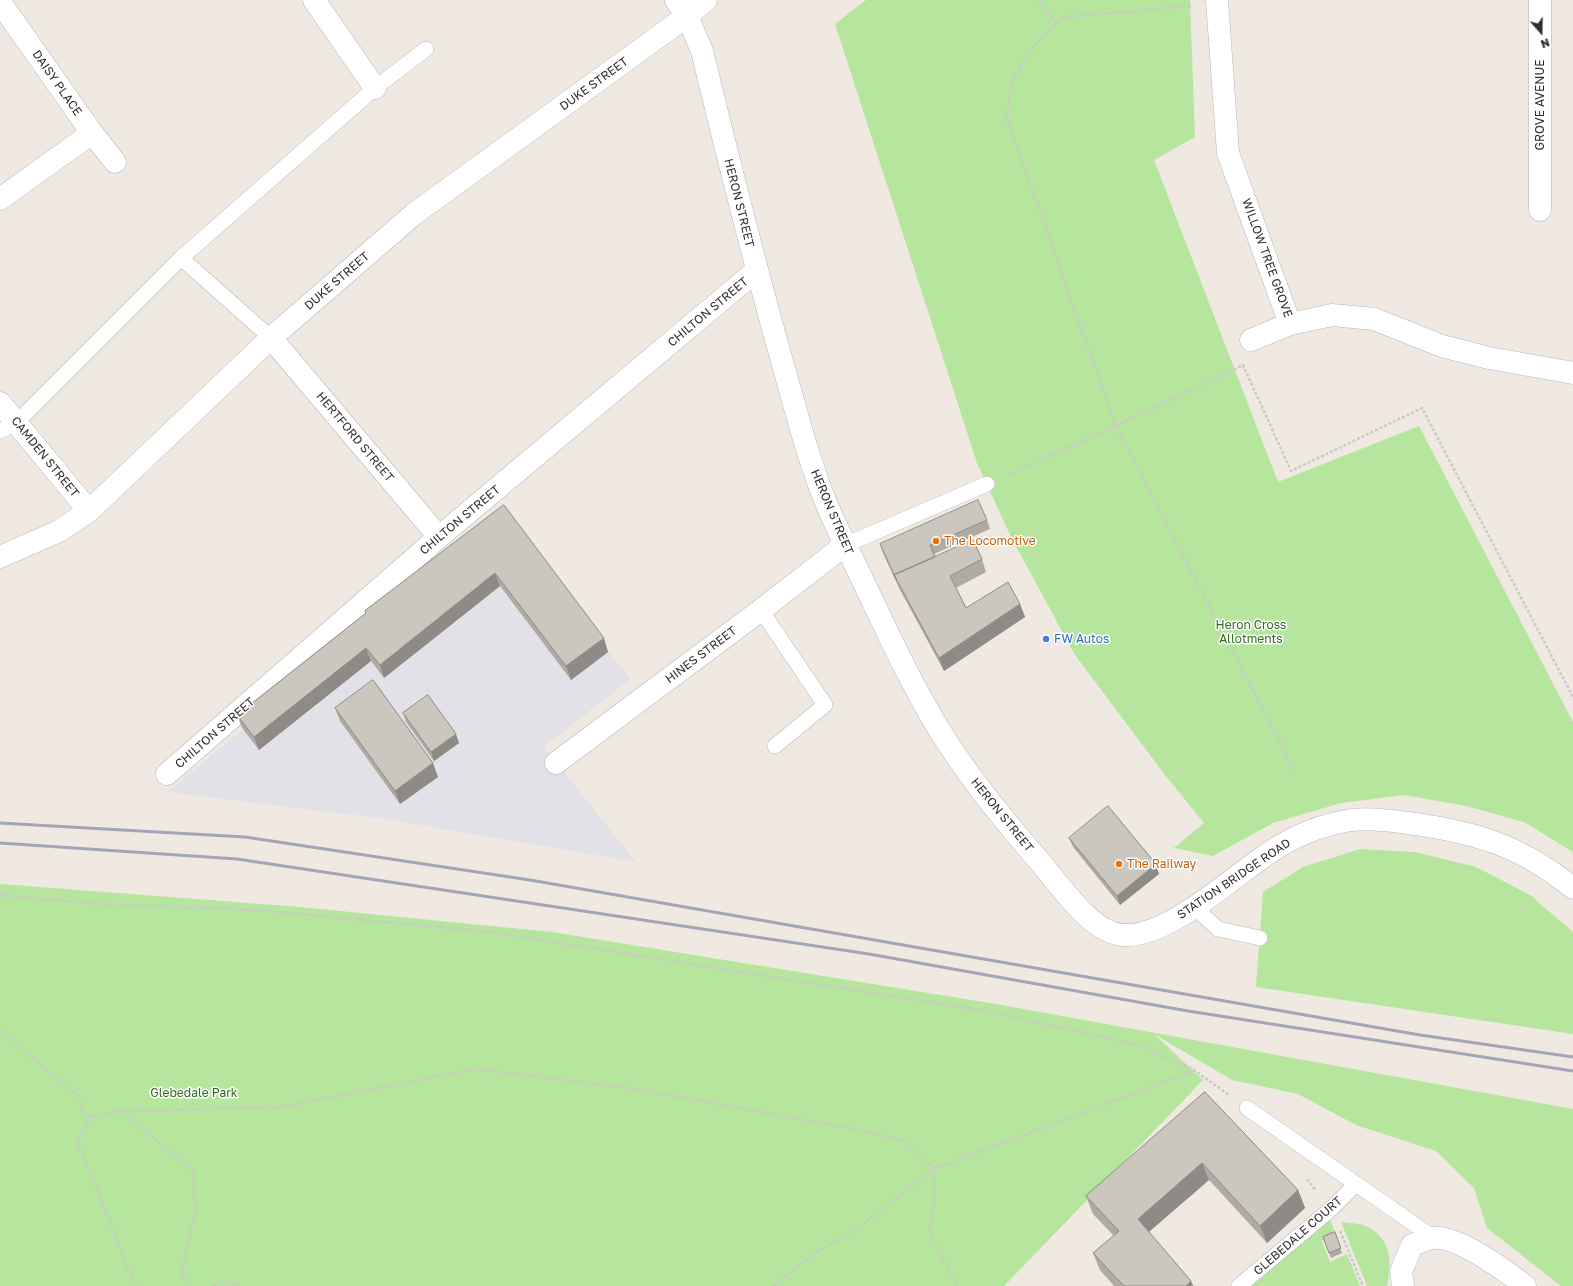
<!DOCTYPE html>
<style>
body{margin:0}
#map{position:relative;width:1573px;height:1286px;overflow:hidden;background:#efe9e1;font-family:"Golos Text",sans-serif}
canvas{display:block}
.north{position:absolute;left:1521px;top:12px;width:40px;height:40px;-webkit-text-stroke:3px #fff;paint-order:stroke;rotate:160deg;font-size:11px;font-weight:700;line-height:16px;text-align:center;color:#2e2e2e}
.north::after{content:'';display:block;margin:auto;width:14px;height:18px;background:#2e2e2e;clip-path:polygon(50% 0,100% 100%,50% 72%,0 100%)}
</style>
<div id="map">
<canvas width="1573" height="1286"></canvas>
<div class="north">N</div>
</div>
<script>
const ctx = document.querySelector('canvas').getContext('2d');
ctx.lineJoin = 'round';
function fillPath(path, color) {
  ctx.fillStyle = color;
  ctx.fill(path, 'evenodd');
}
function stroke(path, color, width, dash) {
  ctx.strokeStyle = color;
  ctx.lineWidth = width;
  ctx.lineCap = dash ? 'butt' : 'round';
  ctx.setLineDash(dash || []);
  ctx.stroke(path);
}
function label(font, color, halo, rows, align = 'center') {
  ctx.font = font + ' "Golos Text",sans-serif';
  ctx.lineWidth = 3;
  ctx.setLineDash([]);
  ctx.textBaseline = 'middle';
  ctx.strokeStyle = halo;
  ctx.fillStyle = color;
  for (const [text, x, y, turn = 0] of rows) {
    ctx.save();
    ctx.translate(x, y);
    ctx.rotate((+turn || 0) * Math.PI / 180);
    ctx.textAlign = isNaN(turn) ? turn : align;
    if (halo) ctx.strokeText(text, 0, 0);
    ctx.fillText(text, 0, 0);
    ctx.restore();
  }
}
fillPath(new Path2D(`
 M504,514L630,679L544,747L636,862L386,819L167,792Z`), '#e3e1e8');
fillPath(new Path2D(`
 M866,0H1190L1195,137L1154,160L1278,482L1419,426L1573,722V852L1524,822L1466,806L1404,795L1341,803L1273,823L1213,856L1174,848L1204,823L1165,775L1075,655L1012,539L977,463L835,24Z
 M1360,849L1415,852L1476,867L1530,895L1573,932V1034L1256,987L1263,892L1303,867Z
 M0,884L300,907L552,932L996,1004L1573,1109V1286H1561L1487,1228L1474,1188L1436,1151L1356,1125L1298,1094L1232,1080L1154,1034L1203,1080L1004,1286H0Z
 M1329,1220L1331,1222L1336,1235L1322,1241L1330,1262L1347,1254L1360,1286H1251Z
 M1341,1222C1349,1223 1359,1223 1366,1226C1392,1239 1392,1262 1387,1286H1367Z`), '#b6e59e');
const service = new Path2D(`
 M181,258L271,338
 M0,431L17,422L181,258L375,88L426,49
 M845,545L987,484
 M761,610L825,705L775,746
 M1194,907L1218,929L1260,938
 M1247,1108L1434,1238
 M1239,1286L1331,1209L1356,1184`);
const minor = new Path2D(`
 M314,0L375,88
 M1217,0L1228,153L1290,324L1332,315L1374,319L1442,346L1489,358L1573,373
 M0,2L92,133L115,162
 M0,199L92,133
 M1540,210V0
 M271,338L439,537
 M1251,340L1290,324
 M0,403L89,511
 M0,557L59,531L89,511L271,338L414,214L687,16
 M556,763L761,610L845,545
 M167,774L439,537L756,271
 M1403,1286L1401,1272L1412,1245C1419,1243 1426,1239 1433,1238C1457,1235 1506,1271 1525,1286`);
const tertiary = new Path2D(`
 M676,0L687,16L702,51C728,158 755,266 785,372C795,406 803,440 815,473C827,511 847,547 864,583C888,633 911,684 940,731C969,778 1004,820 1040,862C1060,885 1091,933 1123,935C1165,938 1226,883 1259,860C1283,842 1311,828 1341,822C1362,817 1386,820 1408,823C1475,832 1520,845 1573,888
 M687,16L706,0`);
stroke(service, '#b4b7c1', 16);
stroke(minor, '#b4b7c1', 23);
stroke(tertiary, '#b4b7c1', 23);
stroke(new Path2D(`
 M1039,0L1056,23
 M1191,6L1064,17C1049,28 1025,55 1018,71C1010,86 1008,103 1007,119L1116,426L1296,773
 M1007,475L1116,426L1243,365L1291,471L1422,408L1573,697
 M0,895L99,904L257,910L497,933L986,1011L1140,1045L1194,1070L1229,1095
 M0,1031L80,1097L81,1110L91,1117L120,1111L281,1107L474,1069L630,1088L870,1132L904,1141L934,1169L1193,1071
 M120,1111L192,1169L196,1209L181,1273L191,1286
 M91,1117L77,1142L95,1183L132,1279L138,1286
 M1307,1179L1316,1191
 M1340,1231L1363,1286
 M213,1286L221,1282L239,1284L240,1286
 M773,1286L816,1252L850,1234L934,1169L935,1199L929,1231L957,1286`), '#c9c9c9', 2.5, [3, 2]);
stroke(service, '#fff', 15);
stroke(minor, '#fff', 22);
stroke(tertiary, '#fff', 22);
stroke(new Path2D(`
 M0,823L245,837L530,880L1420,1035L1573,1057
 M0,843L237,859L869,954L1188,1011L1573,1071`), '#a3a6b8', 3);
fillPath(new Path2D(`
 M504,505L608,652L571,680L500,586L384,678L371,661L259,750L242,728L237,715L366,613L365,611Z
 M987,520L990,529L934,554L935,557L982,559L986,572L956,588L966,608L1020,604L1025,617L944,671L899,588L883,553L880,544Z
 M335,708L438,777L400,804L340,721Z
 M403,713L459,743L434,761L406,722Z
 M1069,838L1159,874L1120,905L1073,847Z
 M1205,1092L1298,1190L1305,1208L1267,1243L1209,1180L1149,1232L1191,1281L1193,1286H1114L1100,1270L1093,1253L1114,1236L1093,1214L1086,1196Z
 M1335,1232L1342,1253L1331,1258L1323,1237Z`), '#afaba4');
fillPath(new Path2D(`
 M495,573L500,586L384,678L380,665Z
 M1020,604L1025,617L944,671L939,658Z
 M604,638L608,652L571,680L566,666Z
 M366,648L371,661L259,750L254,737Z
 M456,734L459,743L434,761L431,752Z
 M433,763L438,777L400,804L395,791Z
 M1156,864L1159,874L1120,905L1117,896Z
 M1202,1163L1209,1180L1144,1236L1138,1219Z
 M1298,1190L1305,1208L1267,1243L1260,1226Z
 M1191,1281L1193,1286H1186Z`), '#8e8b86');
const building = new Path2D(`
 M978,500L987,520L930,545L935,557L894,575L896,579L880,544Z
 M504,505L604,638L566,666L495,573L380,665L366,648L254,737L237,715L366,613L365,611Z
 M973,540L982,559L950,576L966,608L1008,582L1020,604L939,658L894,575Z
 M373,680L433,763L395,791L335,708Z
 M428,695L456,734L431,752L403,713Z
 M1108,806L1156,864L1117,896L1069,838Z
 M1205,1092L1298,1190L1260,1226L1202,1163L1138,1219L1191,1281L1186,1286H1124L1093,1253L1119,1231L1086,1196Z
 M1335,1232L1341,1248L1329,1253L1323,1237Z`);
fillPath(building, '#cbc7bf');
stroke(building, '#8e8b86', 1);
for (const [x, y, r, color] of [
 [936,541,4,"#e8710a"],
 [1046,639,4,"#3f7fe0"],
 [1119,864,4,"#e8710a"]
]) {
  const dot = new Path2D();
  dot.arc(x, y, r, 0, 2 * Math.PI);
  ctx.fillStyle = color;
  ctx.fill(dot);
  stroke(dot, '#fff', 1.5);
}
label('12px', '#2e2e2e', '#fff', [
 ["DAISY PLACE",57,83,55],
 ["DUKE STREET",594,84,-36],
 ["GROVE AVENUE",1540,105,-90],
 ["HERON STREET",739,203,76],
 ["WILLOW TREE GROVE",1267,258,70],
 ["DUKE STREET",337,281,-41],
 ["CHILTON STREET",708,312,-40],
 ["HERTFORD STREET",355,437,50],
 ["CAMDEN STREET",45,457,51],
 ["HERON STREET",832,512,67],
 ["CHILTON STREET",460,520,-40],
 ["HINES STREET",701,655,-37],
 ["CHILTON STREET",215,733,-41],
 ["HERON STREET",1002,815,51],
 ["STATION BRIDGE ROAD",1234,879,-34],
 ["GLEBEDALE COURT",1298,1236,-41]
]);
label('12px', '#c56008', '#fff', [
 ["The Locomotive",944,541],
 ["The Railway",1127,864]
], 'left');
label('12px', '#2c6e1b', '#fff', [
 ["Heron Cross",1251,625],
 ["Allotments",1251,639],
 ["Glebedale Park",194,1093]
]);
label('12px', '#366cbe', '#fff', [
 ["FW Autos",1054,639]
], 'left');
</script>
